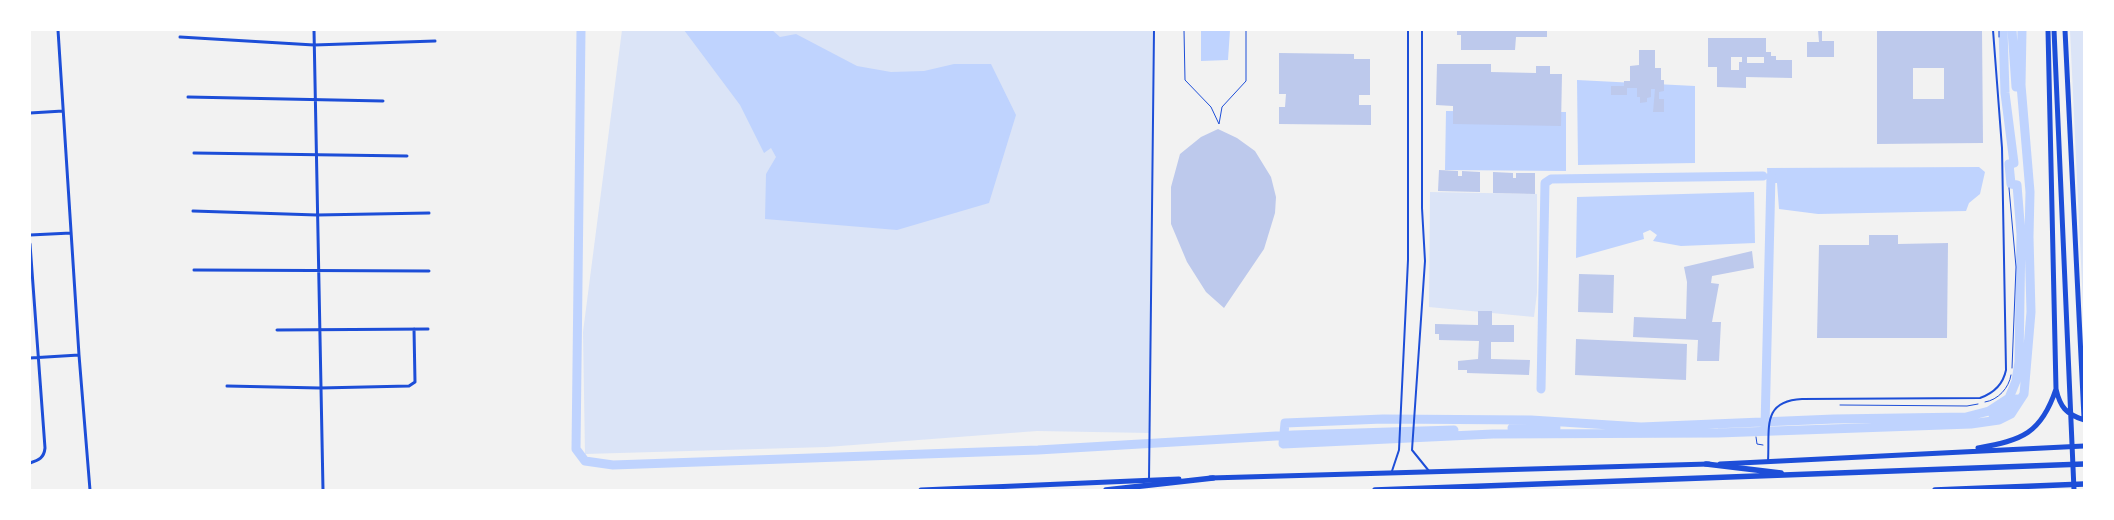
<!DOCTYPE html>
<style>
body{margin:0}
#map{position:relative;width:2114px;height:520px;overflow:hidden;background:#f2f2f2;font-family:"Fira Sans Condensed",sans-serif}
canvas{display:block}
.frame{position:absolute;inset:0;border:31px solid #fff;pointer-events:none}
</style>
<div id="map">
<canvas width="2114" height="520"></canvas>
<div class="frame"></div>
</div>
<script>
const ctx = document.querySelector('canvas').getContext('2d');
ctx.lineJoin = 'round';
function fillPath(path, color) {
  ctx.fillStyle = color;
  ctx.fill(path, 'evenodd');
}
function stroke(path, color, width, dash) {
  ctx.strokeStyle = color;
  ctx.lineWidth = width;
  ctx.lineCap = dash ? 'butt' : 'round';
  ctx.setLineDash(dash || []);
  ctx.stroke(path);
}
fillPath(new Path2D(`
 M622,30H1154L1150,433L1037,431L827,447L585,454L583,332Z
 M2070,30H2084L2083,305Z
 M1430,192L1537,194V293L1534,317L1429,307Z`), '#dbe4f7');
fillPath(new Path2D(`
 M684,30H772L780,37L796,34L857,66L891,72L924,71L954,64H991L1016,115L989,203L897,230L765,219L766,174L776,157L771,148L764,153L740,105Z
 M1201,30H1230L1228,60L1201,61Z
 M1577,80L1695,86V163L1578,165Z
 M1446,111L1566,112V171L1445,170Z
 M1979,167L1985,172L1980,194L1969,203L1966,211L1818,214L1779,209L1777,183H1768L1767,168Z
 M1754,192L1755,243L1681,246L1653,241L1657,235L1650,230L1643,233L1644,239L1576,258L1577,197Z`), '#bfd3fe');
stroke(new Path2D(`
 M581,30L576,449L585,461L613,465L1038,450L1293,435L1454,430
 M2003,30L2005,93L2014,163L2009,164L2011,184L2017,185L2021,234L2019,362L2016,381L2009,398L1989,411L1966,417L1834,419L1641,427L1531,420L1383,419L1285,423L1283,444L1493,434L1718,433L1971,424L1999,420L2011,414L2024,394L2031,312L2029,237L2030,192L2021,85L2022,30
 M2012,30L2016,87
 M1541,389L1545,183L1551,179L1763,176
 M1993,415L2008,408L2017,399
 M1765,427L1771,176
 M1512,428H1556`), '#bfd3fe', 9);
fillPath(new Path2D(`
 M1457,30H1547V37H1516L1515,50H1461V35H1457Z
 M1818,30H1822V41H1834V57H1807V42H1819Z
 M1877,30H1982L1983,143L1877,144ZM1913,68H1944V99H1913Z
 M1708,38H1766V52H1771V56H1776V60H1792V78L1746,77V88L1717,87V67H1708ZM1731,57H1742V62H1739V70H1731ZM1747,57H1764V63H1747Z
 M1639,50H1655V68H1661V80H1664V91L1659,92V99H1664V112H1653L1655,89H1651V97L1647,98V102L1640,103V97H1637V88H1627V95H1611V86H1624V81H1630V66L1639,65Z
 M1279,53L1354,54V59H1370V95H1359V105H1371V125L1279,124V107H1285L1286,94H1279Z
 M1437,64H1491V72L1536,73V66H1550V74H1562L1561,126L1453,124V106L1436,105Z
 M1218,129L1237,138L1255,151L1271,177L1276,197L1275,213L1264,249L1224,308L1206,292L1187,262L1171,224V187L1180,154L1201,137Z
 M1439,170L1458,171V176H1462V171L1480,172V192L1438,191Z
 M1493,172L1513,173V178H1516V173H1535V194L1493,193Z
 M1869,235H1898V244L1948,243L1947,338H1817L1819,245H1869Z
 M1752,251L1754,268L1712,276L1711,283L1719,284L1712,322H1721L1719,361H1697L1698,340L1633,337L1634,317L1686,319L1687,282L1684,267Z
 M1579,274L1614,275L1613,313L1578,312Z
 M1478,311H1492V325H1514V342H1491V359L1530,360L1529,375L1467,373V370H1458V361L1478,359L1479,341L1439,340V334H1435V324L1478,325Z
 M1576,339L1687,344L1686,380L1575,375Z`), '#bdc9ec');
stroke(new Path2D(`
 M1184,30L1185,80L1211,107L1219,124L1222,107L1246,81V30
 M1999,30V37
 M2009,188L2016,267L2012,368
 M1985,402C1998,400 2009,388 2011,375
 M1840,405L1967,406L1978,404
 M1756,437L1757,444L1763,445`), '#1d4ed8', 1);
stroke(new Path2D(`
 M1422,30V208L1425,261L1412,450L1429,471
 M1768,461C1770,429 1761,401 1802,399L1980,398C1994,393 2003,385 2006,370L2002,148L1993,30
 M1392,471L1399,450L1408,260V30
 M1149,480L1154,30`), '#1d4ed8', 2);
stroke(new Path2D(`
 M58,30L79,355L90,490
 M314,30L323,490
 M180,37L314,45L435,41
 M188,97L383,101
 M30,113L63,111
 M194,153L407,156
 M193,211L317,215L429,213
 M30,235L71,233
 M30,244L45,448C44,458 39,460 30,463
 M194,270L429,271
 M277,330L428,329
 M30,358L79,355
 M227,386L320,388L409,386L415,382L414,329`), '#1d4ed8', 3);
stroke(new Path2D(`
 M2048,30L2056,389C2060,407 2066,414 2084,420
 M2054,30L2074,490
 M2065,30L2084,418
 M1978,448C2022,440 2041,434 2056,389
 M1720,464L2084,446
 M1210,478L1709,464
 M921,490L1179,479`), '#1d4ed8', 5);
stroke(new Path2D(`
 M1706,464L1781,473
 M1106,490L1213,478
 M1375,490L2084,464
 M1935,490L2084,484`), '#1d4ed8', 5.5);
</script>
